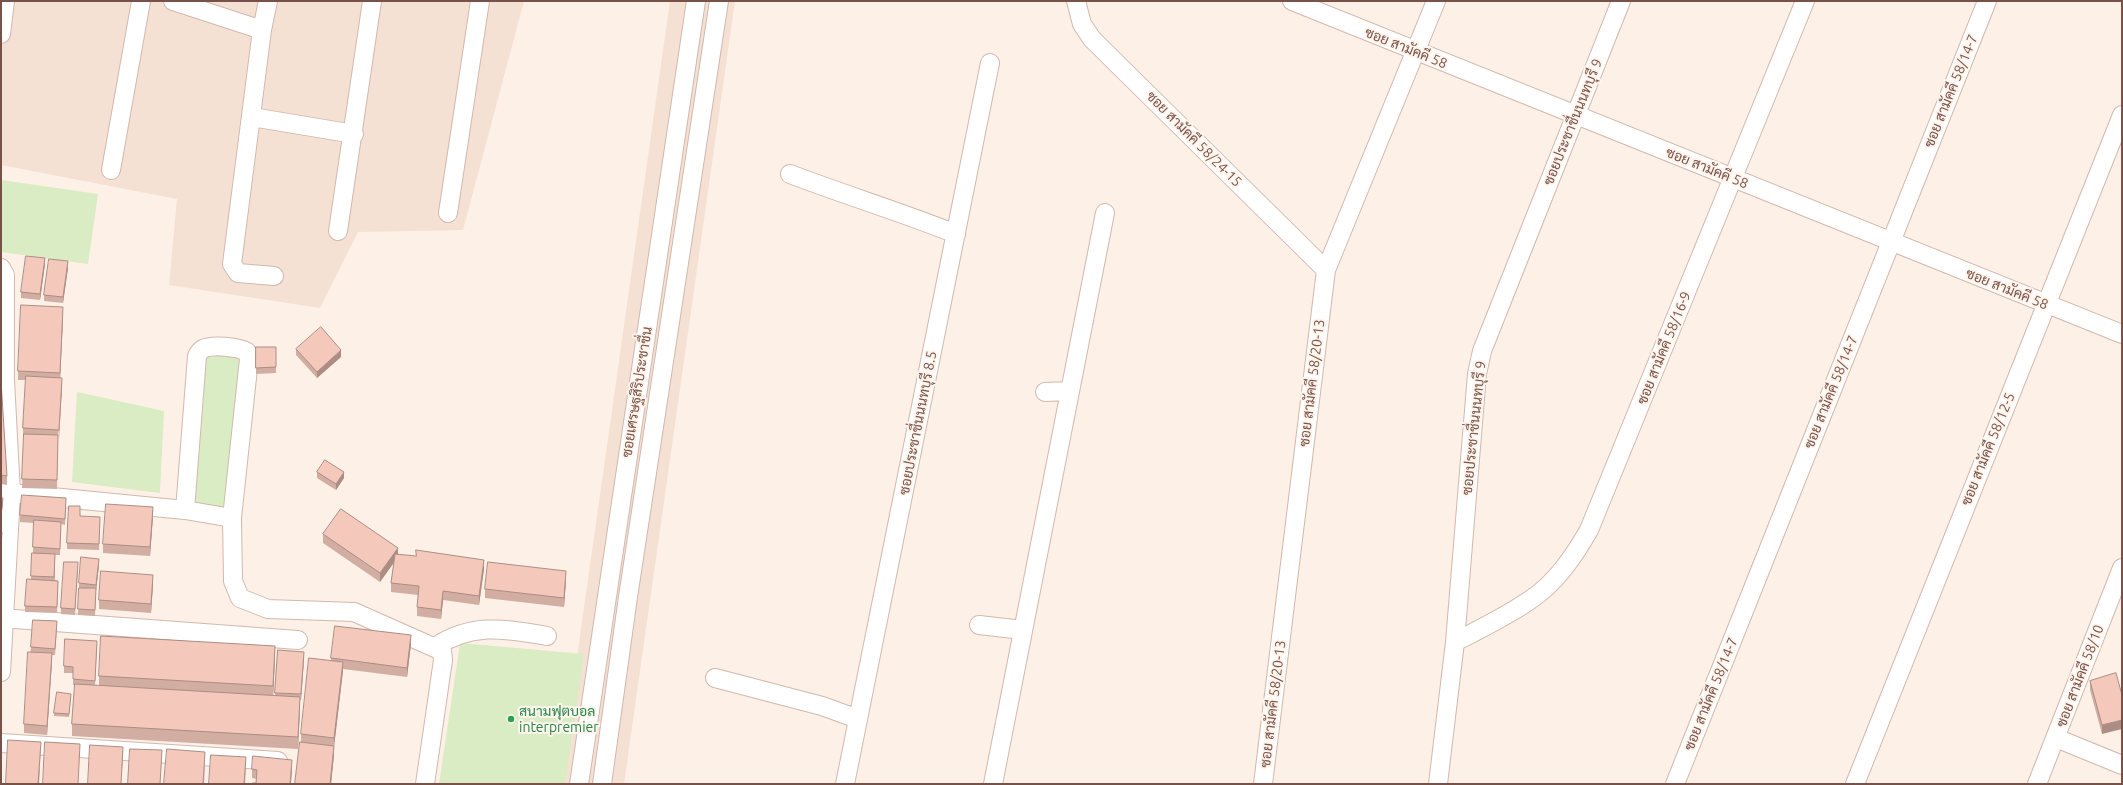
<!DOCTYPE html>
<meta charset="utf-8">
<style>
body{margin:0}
#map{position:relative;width:2123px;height:785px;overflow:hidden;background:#fdf0e6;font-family:Ubuntu,sans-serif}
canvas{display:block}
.frame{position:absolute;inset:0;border:2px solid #785249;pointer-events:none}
</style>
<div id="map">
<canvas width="2123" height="785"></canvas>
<div class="frame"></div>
</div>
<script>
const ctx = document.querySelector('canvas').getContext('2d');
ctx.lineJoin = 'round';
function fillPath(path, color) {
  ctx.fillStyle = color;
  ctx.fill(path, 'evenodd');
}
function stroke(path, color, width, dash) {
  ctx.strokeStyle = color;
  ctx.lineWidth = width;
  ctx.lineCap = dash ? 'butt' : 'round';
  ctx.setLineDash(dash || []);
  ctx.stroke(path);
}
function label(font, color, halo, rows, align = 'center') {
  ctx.font = font + ' Ubuntu,Sarabun,sans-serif';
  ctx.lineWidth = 4;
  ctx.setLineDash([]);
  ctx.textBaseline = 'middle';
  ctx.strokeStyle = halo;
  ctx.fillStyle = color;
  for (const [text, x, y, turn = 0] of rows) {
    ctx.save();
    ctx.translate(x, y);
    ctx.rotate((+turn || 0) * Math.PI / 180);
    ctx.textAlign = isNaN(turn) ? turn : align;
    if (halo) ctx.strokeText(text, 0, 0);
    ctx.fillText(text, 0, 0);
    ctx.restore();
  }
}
fillPath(new Path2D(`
 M1,1H524L463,230L358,232L320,308L169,285L177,199L1,165Z
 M670,1H735L624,784H559Z`), '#f5e1d4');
fillPath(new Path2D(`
 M1,180L98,194L88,264L1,252Z
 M196,346L247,350L230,515L182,510Z
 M77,392L164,411L160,493L72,482Z
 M460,643L584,654L565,784H439Z`), '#daecc3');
const minor = new Path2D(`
 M173,1L262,30
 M268,1L262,30L232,264L238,273L274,276
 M1076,1L1082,24L1092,39L1326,270
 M1292,1L2122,334
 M1,34L5,1
 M252,117L354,134
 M111,170L141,1
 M790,174C845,195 901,212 956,234
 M448,213L480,1
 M338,231L372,1
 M1,268L5,275V380L11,494L1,672
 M1045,392L1070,391
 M1,492L185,510
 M232,518L185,510L197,356C199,353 200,350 203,349C212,344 239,347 247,352L249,359L232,518L233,581L240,598L268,609L354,612L442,651L443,660L425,784
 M1,618L298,640
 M979,625L1023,630
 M1455,642C1480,629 1507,616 1530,600C1556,583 1574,556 1589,530L1805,1
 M435,647C473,622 505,629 547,636
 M715,678L822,706L858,719
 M2056,738L2122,765
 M1,743L278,761
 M579,784L696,1
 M602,784L628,597L719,1
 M845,784L990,63
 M993,784L1105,213
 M1263,784L1326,270L1436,1
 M1438,784L1455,642L1477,374L1482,351L1621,1
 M1675,784L1987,1
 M1855,784L2122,115
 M2037,784L2122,568`);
stroke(minor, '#d2b8ad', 20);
stroke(minor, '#fff', 18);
fillPath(new Path2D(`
 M45,264L40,300L21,298V292Z
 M68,268L63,303L44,301V295Z
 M63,316L60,378L62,387L58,439L57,489L22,488L24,437H23V428L26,380H18V371Z
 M256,347H276V373L256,374Z
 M296,349L341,357L317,378L296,355Z
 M1,381L7,476V485L1,484Z
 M317,472L344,478L336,490L317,478Z
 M66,504L65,525L61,524L60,555H55V580L58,581L57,613L25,612V606L31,580L32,553H33L34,523L20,522V515Z
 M153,516L150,556L103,553V544Z
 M100,523L99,550L67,549V543Z
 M323,534L398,554L484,569L479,605L443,600L441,619L417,616V607L418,595L391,592V583L394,562L380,582L323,543Z
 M99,565L96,591L95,616L78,615L79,589V583Z
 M78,568L75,615L61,614V608Z
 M566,580L564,607L485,598V589Z
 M153,584L151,613L99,609V600Z
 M57,627L55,655H52L47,735L24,733V724L31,647Z
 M411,644L407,677L343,669L334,747V755L331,784H295L301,742V734L331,661V658Z
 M97,647L95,685L99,686V676L275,658L273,696H275L278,650L304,658L301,700H300L298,749L72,736V724L75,685H73V673H64V666Z
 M2116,673L2102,734L2090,690V681Z
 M71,697L69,717L54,716V713Z
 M252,769H292L256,783L257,779L252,778Z`), '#d2ada2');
fillPath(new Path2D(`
 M45,258V264L40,300V294Z
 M68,261V268L63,303V297Z
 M63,307V316L60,382V373Z
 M341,350V357L317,378V372Z
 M62,378V387L59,439V430Z
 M344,472V478L336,490V484Z
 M3,498V504L1,519V513Z
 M153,507V516L150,556V547Z
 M2,532V541L1,555V546Z
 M398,548V557L380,582V573Z
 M99,559V565L96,591V585Z
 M484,560V569L479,605V596Z
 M566,571V580L564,607V598Z
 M153,575V584L151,613V604Z
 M443,591V600L441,619V610Z
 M411,635V644L407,677V668Z
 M275,646V658L273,698V686Z
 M304,652V658L301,700V694Z
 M52,653V662L47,735V726Z
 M343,662V671L334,747V738Z
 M300,697V709L298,749V737Z
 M2122,720V729L2102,734V725Z
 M41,742L39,784H38Z
 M334,746V755L331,784H330Z
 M123,747V756L121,784Z
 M205,752L204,784H203Z
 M246,757L245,784H244Z
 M292,760V769L291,784H290Z`), '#ab8d84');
const building = new Path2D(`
 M26,256L45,258L40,294L21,292Z
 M49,259L68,261L63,297L44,295Z
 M21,305L63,307L60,373L18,371Z
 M321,327L341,350L317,372L296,349Z
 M256,347H276V367L256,368Z
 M26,376L62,378L59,430L23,428Z
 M1,381L7,476L1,475Z
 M24,434L58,435L57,480L22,479Z
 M325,460L344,472L336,484L317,472Z
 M22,495L66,498L65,519L20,515Z
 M1,498H3L1,513Z
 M106,504L153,507L150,547L103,544Z
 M69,506H80V516L100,517L99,544L67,543Z
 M341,509L398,548L380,573L323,534Z
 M34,520L61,522L60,549L33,547Z
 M1,532H2L1,546Z
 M416,550L484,560L479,596L443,591L441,610L417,607L419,586L391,583L395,554L416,556Z
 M32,553L55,554L54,577L31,576Z
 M81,557L99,559L96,585L79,583Z
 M64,562H78L75,609L61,608Z
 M488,562L566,571L564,598L485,589Z
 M101,571L153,575L151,604L99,600Z
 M27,579L58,581L57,607L25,606Z
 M79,588H96L95,610L78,609Z
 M33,620L57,621L55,649L31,647Z
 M335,626L411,635L407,668L331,658Z
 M101,636L275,646L273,686L99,676Z
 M65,639L97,641L95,681L73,679V667L64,666Z
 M278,650L304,652L301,694L275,693Z
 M28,652L52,653L47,726L24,724Z
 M309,658L343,662L334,738L301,734Z
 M2116,673L2122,695V720L2102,725L2090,681Z
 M75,684L300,697L298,737L72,724Z
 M57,692L71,694L69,714L54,713Z
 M8,740L41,742L38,784H6Z
 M45,742L80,744L78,784H43Z
 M300,742L334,746L330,784H295Z
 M90,745L123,747L121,784H88Z
 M130,749L162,750L160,784H128Z
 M167,749L205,752L203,784H164Z
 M211,755L246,757L244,784H209Z
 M253,756L292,760L290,784H252V783H256L257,770L252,769Z`);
fillPath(building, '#f4c9bc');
stroke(building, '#ab8d84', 1);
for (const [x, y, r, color] of [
 [511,719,4,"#2e9e5b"]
]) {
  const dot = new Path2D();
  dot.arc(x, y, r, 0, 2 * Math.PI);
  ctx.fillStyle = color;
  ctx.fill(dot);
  stroke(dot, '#fff5ed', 1.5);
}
label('14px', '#785249', '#fff5ed', [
 ["ซอย สามัคคี 58",1406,48,22],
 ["ซอย สามัคคี 58/14-7",1951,91,-68],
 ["ซอยประชาชื่นนนทบุรี 9",1573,122,-68],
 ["ซอย สามัคคี 58/24-15",1194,139,45],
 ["ซอย สามัคคี 58",1707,168,22],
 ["ซอย สามัคคี 58",2007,289,22],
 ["ซอย สามัคคี 58/16-9",1664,348,-68],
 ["ซอย สามัคคี 58/20-13",1312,383,-83],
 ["ซอยเศรษฐสิริประชาชื่น",637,392,-81],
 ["ซอย สามัคคี 58/14-7",1831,392,-68],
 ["ซอยประชาชื่นนนทบุรี 8.5",918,423,-79],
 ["ซอยประชาชื่นนนทบุรี 9",1474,428,-84],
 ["ซอย สามัคคี 58/12-5",1988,449,-68],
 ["ซอย สามัคคี 58/10",2080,676,-69],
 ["ซอย สามัคคี 58/14-7",1711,694,-68],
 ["ซอย สามัคคี 58/20-13",1273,704,-83]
]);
label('14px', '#27864d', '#fff5ed', [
 ["สนามฟุตบอล",519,711],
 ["interpremier",519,727]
], 'left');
</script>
